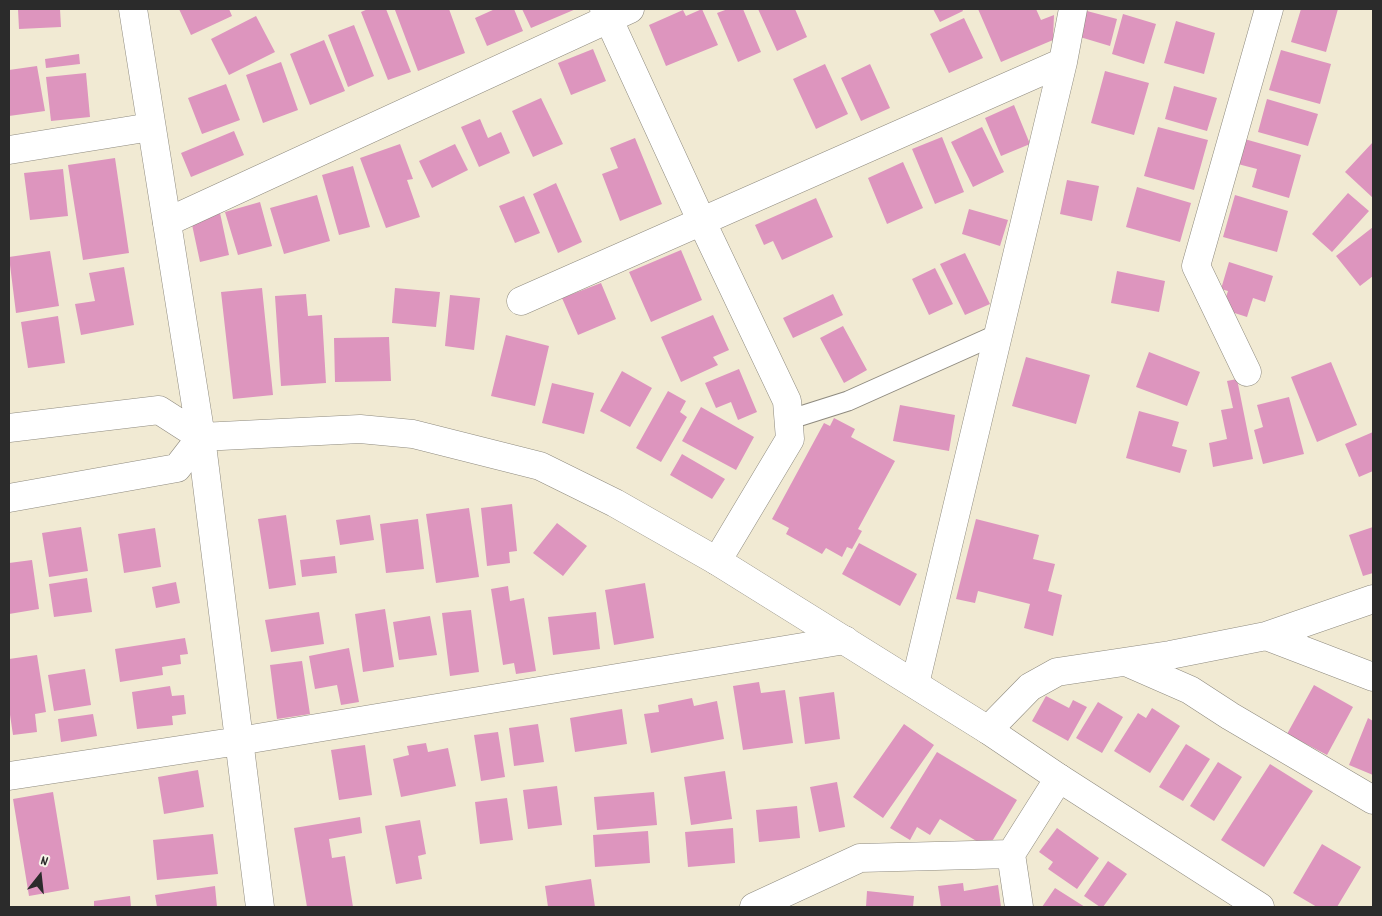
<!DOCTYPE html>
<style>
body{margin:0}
#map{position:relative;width:1382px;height:916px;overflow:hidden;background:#f1ead3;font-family:Dekko,sans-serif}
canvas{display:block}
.frame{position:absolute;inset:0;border:10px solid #2b2b2b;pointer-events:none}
.north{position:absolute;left:15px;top:851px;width:50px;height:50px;-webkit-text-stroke:4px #f7f3e8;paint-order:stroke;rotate:16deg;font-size:14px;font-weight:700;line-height:20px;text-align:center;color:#2b2b2b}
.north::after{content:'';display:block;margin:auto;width:18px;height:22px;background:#2b2b2b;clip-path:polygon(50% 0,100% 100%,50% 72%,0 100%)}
</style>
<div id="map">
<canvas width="1382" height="916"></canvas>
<div class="frame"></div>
<div class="north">N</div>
</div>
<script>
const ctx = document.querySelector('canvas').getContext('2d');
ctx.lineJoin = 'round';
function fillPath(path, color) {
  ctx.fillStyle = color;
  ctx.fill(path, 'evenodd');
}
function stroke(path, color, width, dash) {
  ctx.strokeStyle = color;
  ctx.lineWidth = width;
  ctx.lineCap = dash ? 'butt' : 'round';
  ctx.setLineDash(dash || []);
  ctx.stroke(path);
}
fillPath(new Path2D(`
 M18,9H60L61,27L19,29Z
 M179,9H229L232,16L191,35Z
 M368,9H386L411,72L388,80L361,12Z
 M399,9H449L465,53L418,71L395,10Z
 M495,9H514L523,31L487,46L475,18Z
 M522,9H576L531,28Z
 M702,9L718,45L666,66L649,25L683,10L686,16Z
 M728,9H743L761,52L738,62L717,13Z
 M758,9H795L807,37L777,51Z
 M933,9H962L963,11L940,22Z
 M978,9H1036L1041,20L1054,15L1053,40L1001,62Z
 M1301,9H1338L1326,52L1291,42Z
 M1087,11L1117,19L1110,46L1080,37Z
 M1123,14L1156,24L1144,64L1112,54Z
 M256,16L275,52L229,75L211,39Z
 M964,18L983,58L949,73L930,34Z
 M1176,21L1215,33L1204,74L1164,63Z
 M354,25L374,76L348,87L328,35Z
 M324,40L345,91L310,105L290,54Z
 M593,49L606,81L571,95L558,63Z
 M1281,50L1331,64L1320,104L1269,90Z
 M79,54L80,64L46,68L45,59Z
 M281,62L298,110L263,123L246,75Z
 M825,64L848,114L816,129L793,79Z
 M870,64L890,108L861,121L841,78Z
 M37,66L45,111L9,116V70Z
 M1105,71L1149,83L1134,135L1091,123Z
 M86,73L90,117L51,121L46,77Z
 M226,84L240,120L202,134L188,98Z
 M1174,86L1217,98L1207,131L1165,119Z
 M541,98L563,144L533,157L512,111Z
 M1267,99L1318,114L1308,146L1258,132Z
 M1014,105L1030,144L1001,156L985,118Z
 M480,119L488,138L501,132L510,153L479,167L461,127Z
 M982,127L1004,172L973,187L951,142Z
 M1158,127L1208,140L1194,190L1144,176Z
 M234,131L244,155L191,177L181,153Z
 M942,137L964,192L935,204L912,149Z
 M635,138L662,204L620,221L602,174L618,168L610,148Z
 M1241,138L1301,155L1289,198L1252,187L1257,169L1234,163Z
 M1373,142V198L1345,172Z
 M400,144L413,179L407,180L420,217L386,228L360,158Z
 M455,144L468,170L432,188L419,161Z
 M115,158L129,253L83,260L68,165Z
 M903,162L923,208L887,224L868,178Z
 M353,166L370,227L339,235L322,175Z
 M63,169L68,216L30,220L24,173Z
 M1067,180L1099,186L1092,221L1060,214Z
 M556,183L582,242L558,253L533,194Z
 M1137,187L1191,203L1180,242L1126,227Z
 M1348,193L1369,211L1332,252L1312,234Z
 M317,195L330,241L284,254L270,208Z
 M1235,195L1288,211L1277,252L1223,237Z
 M524,196L540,233L515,243L499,206Z
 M816,198L833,237L782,260L773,241L764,245L755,225Z
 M260,202L272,246L238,255L225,212Z
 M969,209L1008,220L1000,246L962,234Z
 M220,213L229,255L200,262L191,220Z
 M1373,227V276L1360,286L1336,256Z
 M681,250L702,300L651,322L629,272Z
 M50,251L59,306L16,313L9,257Z
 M965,253L990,304L965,315L940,264Z
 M1229,262L1273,276L1265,302L1253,298L1247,317L1222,309L1228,291L1221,289Z
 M124,267L134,325L81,335L75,304L95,301L89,273Z
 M935,268L953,304L929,315L912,279Z
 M1117,271L1165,281L1159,312L1111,303Z
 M601,283L616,319L578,335L562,298Z
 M262,288L273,395L233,399L221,292Z
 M395,288L440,292L436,327L392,323Z
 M306,294L308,316L322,315L326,383L281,386L275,296Z
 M833,294L843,315L793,338L783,318Z
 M450,295L480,298L474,350L445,346Z
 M713,315L729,350L713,357L718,365L681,382L661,337Z
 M58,316L65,363L28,368L21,322Z
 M843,326L867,370L844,383L820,338Z
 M506,335L549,346L535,406L491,396Z
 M389,337L391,381L335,382L334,338Z
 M1149,352L1200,372L1187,406L1136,387Z
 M1026,357L1090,375L1076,424L1012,406Z
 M1331,362L1357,425L1317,442L1291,377Z
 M739,369L757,412L738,420L731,402L716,408L705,383Z
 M622,371L652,388L630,427L600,411Z
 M1237,379L1253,459L1213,467L1209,443L1227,439L1221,410L1233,408L1227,381Z
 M552,383L594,393L584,434L542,423Z
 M668,391L686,401L680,412L687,417L661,462L636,448Z
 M1289,397L1304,454L1263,464L1254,430L1263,427L1257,405Z
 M900,405L955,415L949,451L893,441Z
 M701,407L754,437L736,470L682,441Z
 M1139,411L1179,422L1172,446L1187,450L1180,473L1126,458Z
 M834,418L855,429L851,437L895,461L858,529L862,531L852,549L847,547L842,557L826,548L822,554L786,534L789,528L772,519L824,423L830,426Z
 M1373,432V471L1359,477L1345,444Z
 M682,454L725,479L712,499L670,475Z
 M512,504L517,551L509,552L510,563L487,566L481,508Z
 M469,508L479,577L436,583L426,514Z
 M286,515L296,585L269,589L258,519Z
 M370,515L374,540L340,545L336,520Z
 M418,519L424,569L386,573L380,524Z
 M976,519L1039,535L1033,559L1055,564L1048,591L1062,595L1053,636L1024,628L1030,604L978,591L975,603L956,599Z
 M557,523L587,546L563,576L533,553Z
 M81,527L88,571L49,577L42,533Z
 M1373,527V573L1363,576L1349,535Z
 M155,528L161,567L124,573L118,534Z
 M859,543L917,574L900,606L842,574Z
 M335,556L337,573L302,577L300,560Z
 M32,560L39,609L9,614V563Z
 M87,578L92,612L54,617L49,584Z
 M176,582L180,603L156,608L152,587Z
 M645,583L654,638L614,645L605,590Z
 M508,586L510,601L524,598L536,671L516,674L514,663L503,665L491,589Z
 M385,609L394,667L363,672L355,614Z
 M471,610L479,672L450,676L442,613Z
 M319,612L324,644L271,652L265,620Z
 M596,612L600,649L553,655L548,617Z
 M430,616L437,655L399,660L393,622Z
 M185,638L188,654L180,655L181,664L162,667L163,675L120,682L115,649Z
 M349,648L359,702L341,705L337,685L315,689L309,656Z
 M37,655L46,712L35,714L37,732L13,735L9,708V659Z
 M302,661L310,714L277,719L270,665Z
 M85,669L91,705L54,711L48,675Z
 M759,682L761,693L785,690L793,743L743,750L733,686Z
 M1314,685L1353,707L1327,755L1287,734Z
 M170,686L172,696L184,695L186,714L172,716L173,725L137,729L132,692Z
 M834,692L840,739L805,744L799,697Z
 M1046,696L1069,708L1073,700L1087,707L1068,741L1032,721Z
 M692,698L694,706L717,701L724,739L651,753L644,714L659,712L658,705Z
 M1098,702L1123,717L1102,753L1076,738Z
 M1152,708L1180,726L1150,773L1114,751L1138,713L1146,718Z
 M622,709L627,744L575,752L570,718Z
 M93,714L97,736L61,742L58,719Z
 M1368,718L1373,721V775L1349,765Z
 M538,724L544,762L514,766L509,728Z
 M904,724L934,745L883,818L853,797Z
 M498,732L505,777L481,781L474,735Z
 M426,743L428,752L448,748L456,786L401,797L393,759L409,755L407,746Z
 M1186,744L1210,759L1183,801L1159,787Z
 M365,745L372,795L339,800L331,750Z
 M937,752L1017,800L988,848L940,819L930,835L917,827L910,840L890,828Z
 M1218,762L1242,777L1214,821L1190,806Z
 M1270,764L1313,791L1264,867L1221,840Z
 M198,770L204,807L164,814L158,777Z
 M725,771L732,819L691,825L684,777Z
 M837,782L845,827L819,832L810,787Z
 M557,786L562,825L528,829L523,790Z
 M53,792L69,889L29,896L13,799Z
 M654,792L657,825L597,830L594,797Z
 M507,798L513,840L480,844L475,802Z
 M797,806L800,838L759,842L756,810Z
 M360,817L362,833L329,839L332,858L345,856L353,907H307L294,828Z
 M420,820L426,854L418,856L422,879L396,884L385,826Z
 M733,828L735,863L688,867L685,832Z
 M1057,828L1099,858L1077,889L1048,869L1053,862L1039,852Z
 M648,831L650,863L595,867L593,835Z
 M213,834L218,874L157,880L153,840Z
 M1322,844L1361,867L1337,907H1317L1293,893Z
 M1108,861L1127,874L1103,907H1100L1084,896Z
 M591,879L595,907H548L545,886Z
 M963,883L964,891L998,885L1001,907H941L938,886Z
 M215,886L217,907H157L155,895Z
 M1055,888L1085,907H1042Z
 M867,891L914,896L913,907H866Z
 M130,896L131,907H94V901Z`), '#dd95be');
const lane = new Path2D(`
 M788,420L848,401L998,334`);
const street = new Path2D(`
 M604,9L701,220L787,401L790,439L717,561
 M9,150L151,127
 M167,222L630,9
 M521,301L1063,62
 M1247,372L1196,266L1269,9
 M201,437L260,907
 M1266,636L1373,677
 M1126,662L1190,690L1230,716L1373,800
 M915,684L1063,62L1073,9
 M988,730L1030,687L1057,672L1170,655L1266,636L1373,599
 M9,776L239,741L845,640
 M754,907L860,858L1011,854
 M1019,907L1011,854L1059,778`);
const secondary = new Path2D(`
 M133,9L201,437L360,429L413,434L540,466L615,503L717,561L988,730L1059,778L1260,907
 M9,428L159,410L201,437L177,468L9,498`);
stroke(lane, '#8e8a7f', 21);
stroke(street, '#8e8a7f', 29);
stroke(secondary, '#8e8a7f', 29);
stroke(lane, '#fff', 19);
stroke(street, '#fff', 28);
stroke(secondary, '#fff', 28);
</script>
